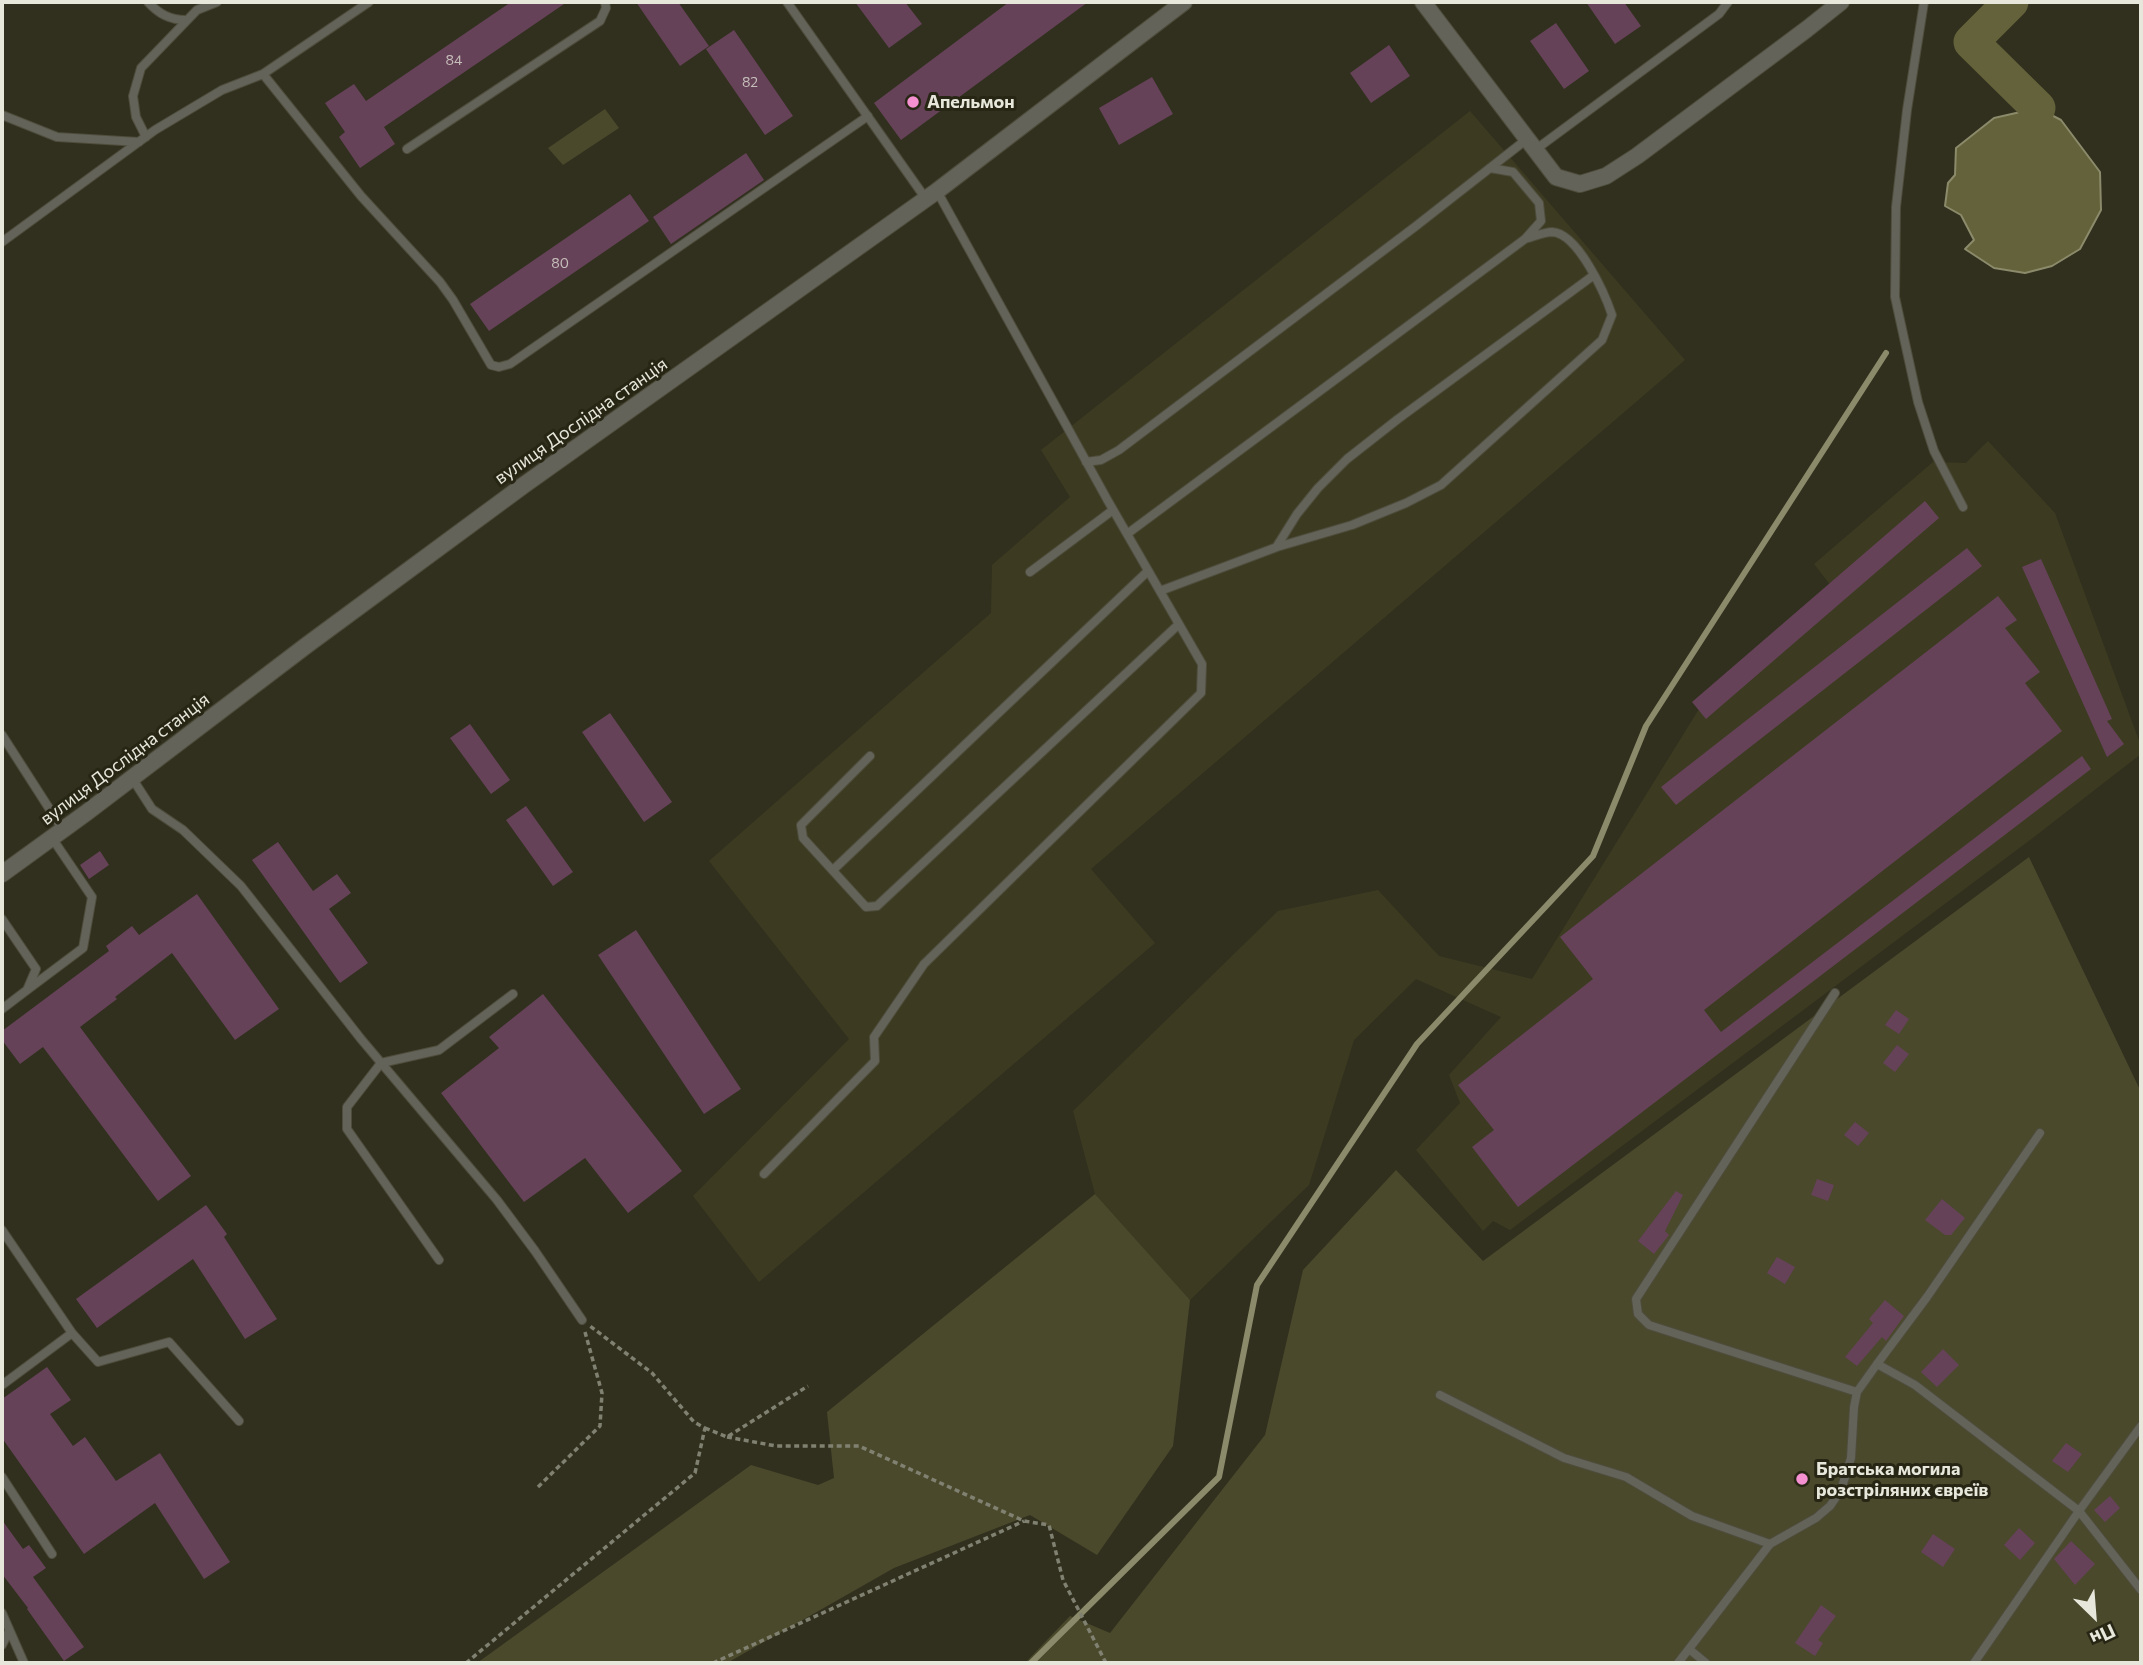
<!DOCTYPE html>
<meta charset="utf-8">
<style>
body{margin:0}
#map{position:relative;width:2143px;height:1665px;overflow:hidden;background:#31301e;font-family:Commissioner,sans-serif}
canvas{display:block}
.frame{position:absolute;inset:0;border:4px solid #e7e7db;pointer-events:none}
.north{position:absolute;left:2059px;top:1581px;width:70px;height:70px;-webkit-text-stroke:5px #272614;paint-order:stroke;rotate:155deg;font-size:19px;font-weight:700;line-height:28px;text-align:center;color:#e7e7db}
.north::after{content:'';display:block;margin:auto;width:24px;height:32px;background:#e7e7db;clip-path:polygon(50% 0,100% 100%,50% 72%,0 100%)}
</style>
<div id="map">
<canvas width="2143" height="1665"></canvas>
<div class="frame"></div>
<div class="north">Пн</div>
</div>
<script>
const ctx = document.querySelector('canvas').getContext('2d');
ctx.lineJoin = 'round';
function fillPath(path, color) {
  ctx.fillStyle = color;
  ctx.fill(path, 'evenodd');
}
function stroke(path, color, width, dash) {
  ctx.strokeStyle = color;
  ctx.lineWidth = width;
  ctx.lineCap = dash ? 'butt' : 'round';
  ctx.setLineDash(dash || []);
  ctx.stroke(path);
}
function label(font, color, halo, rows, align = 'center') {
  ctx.font = font + ' Commissioner,sans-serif';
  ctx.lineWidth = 6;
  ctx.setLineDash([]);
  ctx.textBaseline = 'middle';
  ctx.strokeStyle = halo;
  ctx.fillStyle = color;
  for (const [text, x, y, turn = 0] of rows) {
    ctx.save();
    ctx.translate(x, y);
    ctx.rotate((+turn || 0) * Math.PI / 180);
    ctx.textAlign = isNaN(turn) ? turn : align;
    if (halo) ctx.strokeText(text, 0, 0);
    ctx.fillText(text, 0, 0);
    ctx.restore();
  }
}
fillPath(new Path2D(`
 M1470,111L1685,360L1091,869L1155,943L759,1282L693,1196L849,1039L709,861L991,613L992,565L1070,497L1041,450Z
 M1988,441L2055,513L2141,746V754L2034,837L1510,1230L1493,1221L1483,1231L1416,1150L1460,1103L1449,1075L1501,1017L1416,979L1354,1040L1309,1185L1190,1300L1095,1194L1073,1111L1278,911L1378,890L1439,956L1532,979L1704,701L1832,587L1814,564L1933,462L1966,463Z`), '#3c3b21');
fillPath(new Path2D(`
 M605,109L619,128L563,165L548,148Z
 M2029,857L2141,1092V1663H1025L1070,1616L1110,1633L1265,1435L1303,1270L1396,1170L1483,1261Z
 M1095,1194L1190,1300L1173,1446L1097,1555L1030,1515L894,1568L727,1663H477L751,1465L818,1485L834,1478L827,1412Z`), '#4a492c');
const water = new Path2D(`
 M2038,108L2061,120L2100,172L2101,210L2080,249L2052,266L2025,273L1994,268L1965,249L1974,240L1961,215L1945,206L1948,183L1955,175L1956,148L1994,118Z`);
fillPath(water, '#64623a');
stroke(water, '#8b8a6a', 2);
stroke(new Path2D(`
 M1031,1663L1219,1477L1257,1285L1417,1044L1593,856L1646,726L1886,353`), '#8b8a6a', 6);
stroke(new Path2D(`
 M2011,2L1971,42L2038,108`), '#64623a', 35);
fillPath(new Path2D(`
 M511,2H567L384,127L395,144L360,168L339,137L345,132L325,103L354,84L366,101Z
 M636,2H678L709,46L680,66Z
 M855,2H905L922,24L889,48Z
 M1009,2H1088L901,140L874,103Z
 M1586,2H1624L1641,26L1615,44Z
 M1556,23L1589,71L1564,89L1530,41Z
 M734,30L793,116L765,135L706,49Z
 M1389,45L1410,76L1371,103L1350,73Z
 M1152,77L1173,114L1119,145L1099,108Z
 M746,153L764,180L671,244L653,217Z
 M630,194L649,221L489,331L470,304Z
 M1925,501L1939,518L1706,719L1692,702Z
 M1967,548L1982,566L1676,805L1661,787Z
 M2041,559L2112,719L2107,721L2124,744L2107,757L2022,567Z
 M1998,596L2017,620L2005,628L2040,672L2025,683L2062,731L1704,1010L1721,1032L2082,756L2091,769L1518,1207L1472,1147L1494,1130L1458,1085L1593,979L1560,937Z
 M610,713L672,802L644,822L582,732Z
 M470,724L510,780L491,794L450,738Z
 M526,806L573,872L553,886L506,820Z
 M278,842L313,891L337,874L351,893L329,909L368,963L340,983L252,860Z
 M100,851L109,865L89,879L80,865Z
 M197,894L279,1009L235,1040L172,953L115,997L117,999L80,1027L191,1176L158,1201L43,1047L20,1064L2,1040V1031L109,951L106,946L132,926L139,935Z
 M636,930L741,1089L704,1114L598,955Z
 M543,994L682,1171L628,1213L585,1158L524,1202L441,1093L499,1048L489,1037Z
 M1896,1010L1909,1019L1899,1034L1885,1025Z
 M1897,1045L1909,1054L1895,1072L1883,1063Z
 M1855,1122L1869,1133L1858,1146L1844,1135Z
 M1817,1179L1834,1185L1828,1201L1811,1195Z
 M1676,1191L1683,1195L1665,1231L1669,1235L1654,1254L1638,1241Z
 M1942,1199L1965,1218L1951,1235H1945L1925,1220Z
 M206,1205L227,1234L224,1237L277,1319L245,1339L193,1259L97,1328L76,1299Z
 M1777,1257L1795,1267L1785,1284L1767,1273Z
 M1885,1300L1904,1316L1886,1341L1882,1337L1857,1366L1845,1357L1873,1323L1869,1319Z
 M1943,1349L1959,1365L1937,1387L1921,1372Z
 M47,1367L71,1400L50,1414L73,1446L85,1437L116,1481L160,1453L230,1562L204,1579L155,1503L84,1554L2,1438V1399Z
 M2066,1443L2082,1454L2068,1472L2052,1461Z
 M2110,1496L2120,1508L2105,1522L2094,1510Z
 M2,1520L23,1549L29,1545L46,1568L33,1577L84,1647L64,1661L27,1609L28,1608L2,1574Z
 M2019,1528L2035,1543L2020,1560L2004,1545Z
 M1933,1534L1955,1549L1943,1567L1921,1552Z
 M2071,1541L2095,1564L2075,1585L2054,1559Z
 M1821,1605L1836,1616L1818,1640L1823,1643L1815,1656L1795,1643Z`), '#654258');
const service = new Path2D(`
 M148,2C159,14 170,20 186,20
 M787,2L926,199
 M1924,2L1907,110L1896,207L1895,297L1918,402L1934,451L1963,507
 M263,74L361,196L440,282L453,300L491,365L499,367L510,364L868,116
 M2,115L57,137L139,142
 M146,137L136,117L133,96L141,68L197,10L217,2
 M407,149L600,21L606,8L605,2
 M1535,150L1719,14L1728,2
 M2,242L155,130L222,90L263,74L369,2
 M1086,462L1101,460L1119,450L1416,226L1527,139
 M1127,534L1525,239L1541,221L1539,203L1513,172L1490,168
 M1277,546L1297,514L1318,488L1347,459L1398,419L1594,275
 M1030,572L1113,510
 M1160,591L1277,547L1352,525L1406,503L1441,485L1602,340L1612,315C1605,294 1578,233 1552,232C1544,232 1533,237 1525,239
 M2,735L63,830
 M870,756L801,825L803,838L866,907L877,906L1179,624
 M132,778L152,809L183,830L241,886L361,1039L497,1200L535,1251L582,1320
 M833,870L1148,571
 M2,919L36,969L27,990L2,1009
 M27,990L83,948L92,897L52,838
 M1835,993L1636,1299L1638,1314L1649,1325L1857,1392
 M764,1174L875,1061L874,1037L924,964L1201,693L1202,664L1108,501L937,191
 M2,1230L72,1333L98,1362L169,1342L239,1421
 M439,1260L347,1129V1107L381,1063L439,1050L513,994
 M1877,1364L1927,1297L2040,1133
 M2,1385L72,1333
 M1440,1395L1564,1458L1626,1477L1692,1516L1770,1544
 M2,1477L52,1554
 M2,1613L24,1663
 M2,1645L9,1631
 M1689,1649L1706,1663
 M1678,1663L1770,1544L1816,1518L1830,1506L1841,1490L1851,1458L1854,1407L1857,1392L1877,1364L1915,1385L2079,1511L2141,1590
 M1974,1663L2079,1511L2141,1426`);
const minor = new Path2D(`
 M1423,2L1556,177L1580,184L1606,176L1637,156L1807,29L1841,2
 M2,874L86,813L307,645L524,485L937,191L1184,2`);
stroke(service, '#4e4d3c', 10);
stroke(minor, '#4e4d3c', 18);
stroke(new Path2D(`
 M705,1428L727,1437L808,1386
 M727,1437L776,1446H859L1024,1521L1049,1525L1063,1580L1106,1663
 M538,1487L600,1426L602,1393L585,1332
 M466,1663L695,1473L705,1428L694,1422L652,1373L590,1326
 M713,1663L1024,1521`), '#818172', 3.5, [5, 3.5]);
stroke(service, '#64635a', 8);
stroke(minor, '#64635a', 16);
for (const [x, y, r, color] of [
 [913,102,7,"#f590d1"],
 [1802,1479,7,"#f590d1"]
]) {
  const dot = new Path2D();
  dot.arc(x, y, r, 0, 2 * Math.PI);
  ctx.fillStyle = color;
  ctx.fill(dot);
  stroke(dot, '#272614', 2.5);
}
label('14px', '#c6beba', null, [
 ["84",454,60],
 ["82",750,82],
 ["80",560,263]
]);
label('bold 18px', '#e7e7db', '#272614', [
 ["Апельмон",927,102],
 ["Братська могила",1816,1469],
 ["розстріляних євреїв",1816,1490]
], 'left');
label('18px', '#e7e7db', '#272614', [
 ["вулиця Дослідна станція",581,421,-35],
 ["вулиця Дослідна станція",125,759,-37]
]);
</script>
